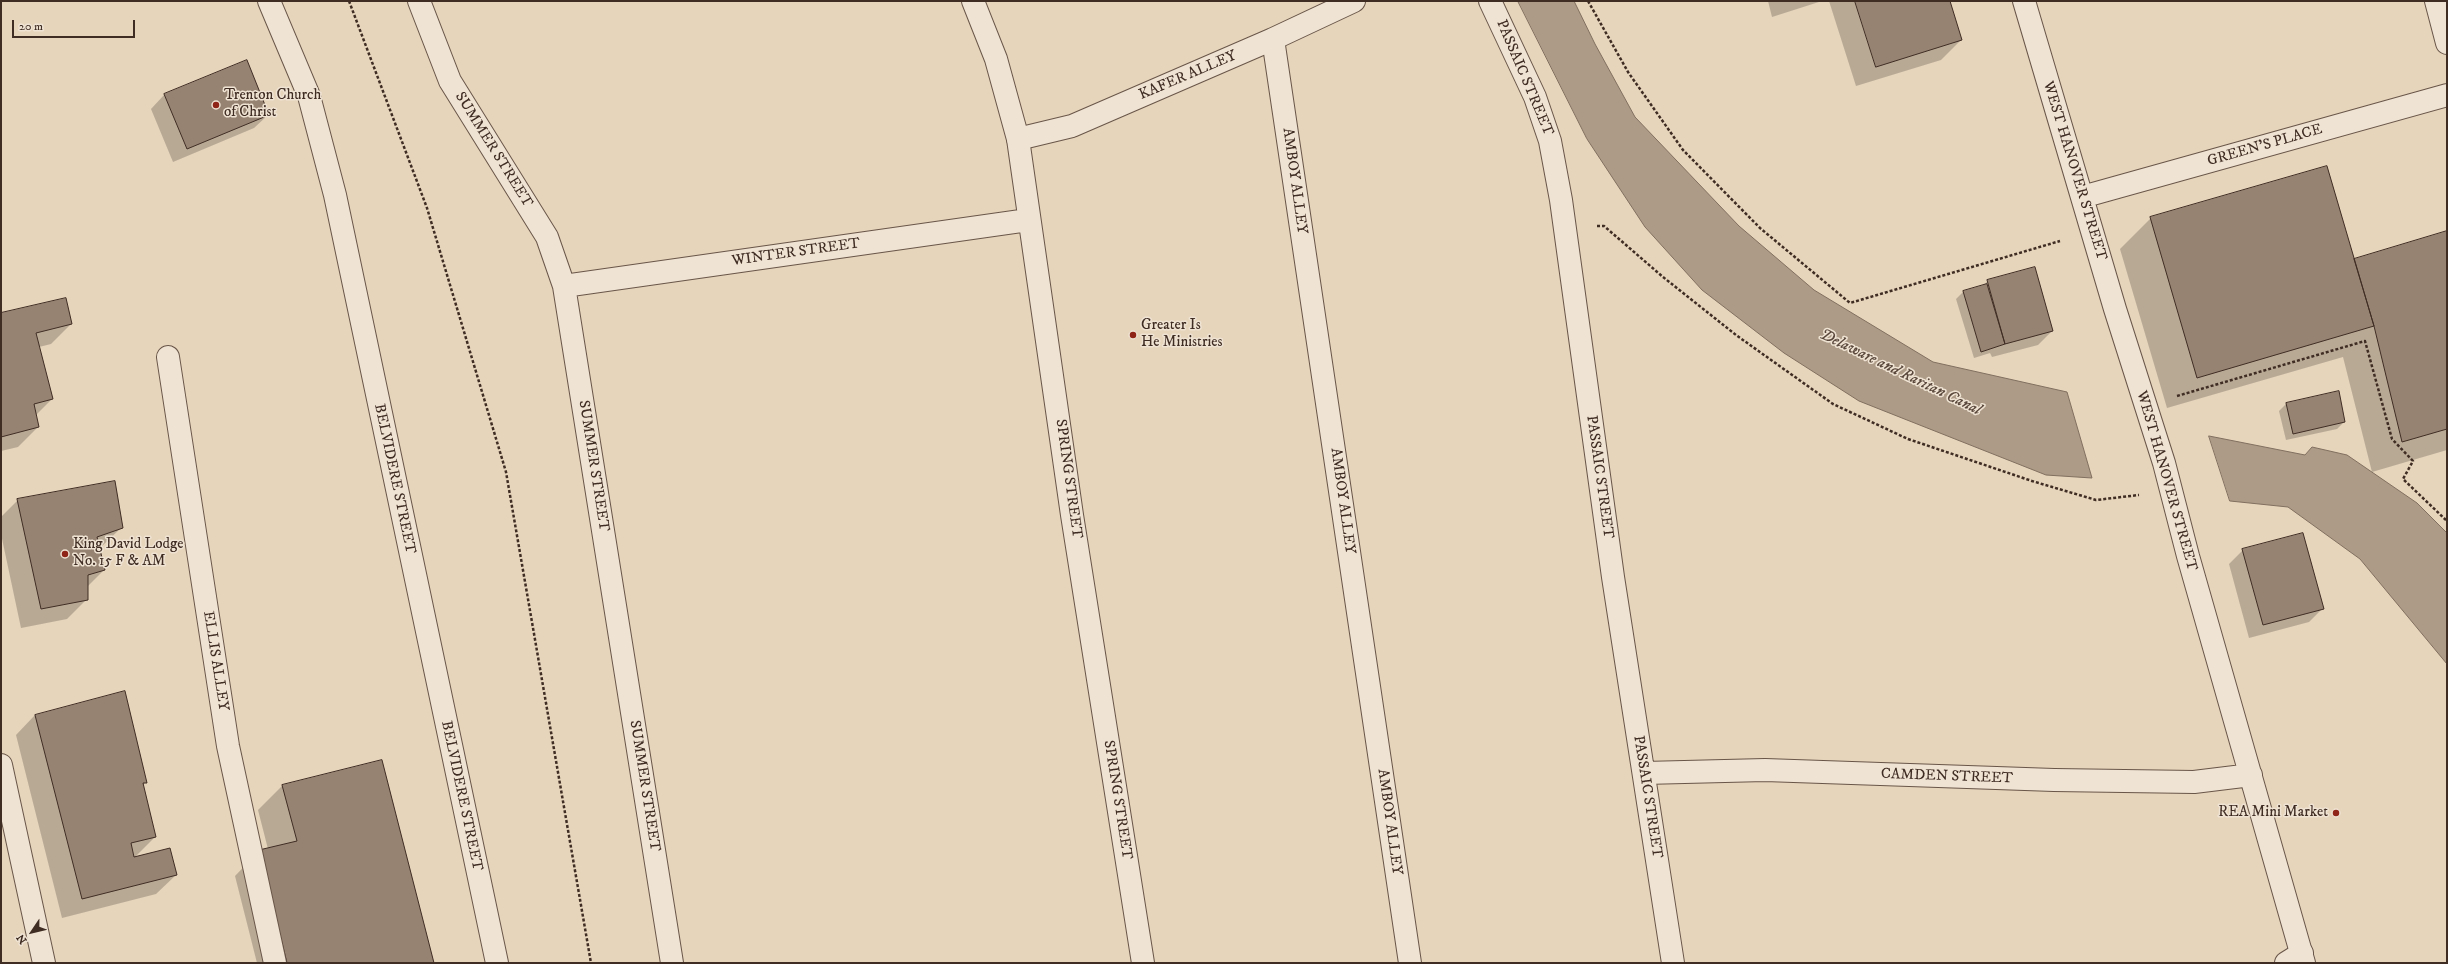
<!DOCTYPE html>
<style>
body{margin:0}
#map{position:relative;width:2448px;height:964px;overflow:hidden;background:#e6d4bb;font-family:"IM FELL DW Pica",serif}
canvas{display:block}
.frame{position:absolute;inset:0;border:2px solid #3f2c23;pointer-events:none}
.north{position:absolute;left:12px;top:912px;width:40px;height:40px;-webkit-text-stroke:3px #efe3d3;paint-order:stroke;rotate:235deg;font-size:11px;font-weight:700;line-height:16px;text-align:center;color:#3f2c23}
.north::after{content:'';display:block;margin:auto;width:14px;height:18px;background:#3f2c23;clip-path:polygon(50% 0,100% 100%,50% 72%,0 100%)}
.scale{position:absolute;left:12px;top:20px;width:123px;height:18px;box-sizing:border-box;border:2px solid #3f2c23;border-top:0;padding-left:5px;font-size:12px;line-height:14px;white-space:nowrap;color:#3f2c23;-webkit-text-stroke:3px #efe3d3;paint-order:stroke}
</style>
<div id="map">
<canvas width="2448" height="964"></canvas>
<div class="frame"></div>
<div class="north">N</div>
<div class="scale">20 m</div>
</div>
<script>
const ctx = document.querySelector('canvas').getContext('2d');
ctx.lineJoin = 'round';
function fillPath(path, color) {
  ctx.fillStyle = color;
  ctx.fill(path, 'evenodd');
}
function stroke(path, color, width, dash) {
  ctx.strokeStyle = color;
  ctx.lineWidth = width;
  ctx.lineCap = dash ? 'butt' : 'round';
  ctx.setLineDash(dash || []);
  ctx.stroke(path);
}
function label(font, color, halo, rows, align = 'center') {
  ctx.font = font + ' "IM FELL DW Pica",serif';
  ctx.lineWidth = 3;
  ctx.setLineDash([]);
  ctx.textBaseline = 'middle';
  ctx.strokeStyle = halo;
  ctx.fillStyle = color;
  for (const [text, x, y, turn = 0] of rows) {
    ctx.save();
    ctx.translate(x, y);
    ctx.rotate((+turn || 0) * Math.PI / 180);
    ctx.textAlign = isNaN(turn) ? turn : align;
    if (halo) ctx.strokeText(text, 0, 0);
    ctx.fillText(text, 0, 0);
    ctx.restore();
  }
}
const water = new Path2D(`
 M1518,1H1574L1595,44L1635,117L1739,226L1814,290L1933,362L2067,392L2092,478L2046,475L1859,401L1784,353L1702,290L1645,227L1587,139Z
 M2209,436L2305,455L2312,447L2347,455L2417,503L2447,533V664L2360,559L2288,507L2230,501Z`);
fillPath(water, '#ad9b87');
stroke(water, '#816f5f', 1);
fillPath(new Path2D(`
 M1768,1H1822L1772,17Z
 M1829,1H1949L1961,40L1941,60L1856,86Z
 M164,95L268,115L254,128L173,162L151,109Z
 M2151,218L2354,260L2447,232V450L2372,472L2343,357L2167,408L2120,249Z
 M1988,281L2052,331L2038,345L1992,357L1990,353L1974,358L1956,299L1963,292L1982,286Z
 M1,315L71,324L51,344L39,347L52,399L35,416L38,427L18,447L1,451Z
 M2338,392L2344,422L2337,429L2286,440L2279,411L2286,404Z
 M18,500L122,527L99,549L104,570L87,587V599L67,619L21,628L1,534V517Z
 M2243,550L2323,608L2309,622L2249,638L2229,564Z
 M35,715L146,782L142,786L155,837L134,858L176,875L156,894L62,918L16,735Z
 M282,786L432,963H257L235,876L259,851L268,849L258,810Z`), '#0003');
const building = new Path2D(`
 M1855,1H1950L1962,40L1876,67Z
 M247,60L269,115L187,149L164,94Z
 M2327,166L2374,326L2197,378L2150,217Z
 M2447,231V429L2402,442L2374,326L2354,259Z
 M2035,267L2053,331L2005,344L1987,280Z
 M1987,284L2005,344L1981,352L1963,291Z
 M66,298L72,324L36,333L53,399L34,404L39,427L1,437V313Z
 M2339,391L2345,422L2293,434L2286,403Z
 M115,481L123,528L97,537L105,570L88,575V600L41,609L17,499Z
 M2303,533L2324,609L2263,625L2242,549Z
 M125,691L147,783H143L156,837L131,843L134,857L170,848L177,875L82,899L35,715Z
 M382,760L434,963H287L259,850L297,841L282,785Z`);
fillPath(building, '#968372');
stroke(building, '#3f2c23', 1);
const lane = new Path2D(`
 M1273,39L1410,963
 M1018,139L1072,126L1273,39L1354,1
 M168,357L228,746L275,963
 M2286,963L2302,953`);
const street = new Path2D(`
 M269,1L309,96L335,195L497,963
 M419,1L450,81L547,237L564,286L672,963
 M973,1L996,59L1018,139L1072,515L1143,963
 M1490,1L1535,97L1550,141L1561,200L1613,577L1673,963
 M2024,1L2115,309L2164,463L2188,556L2304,963
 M2436,1L2447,43
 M2082,197L2447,95
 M564,286L1028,220
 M1,765L44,963
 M1644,773L1765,770L2054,780L2194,782L2251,775`);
stroke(lane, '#695649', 24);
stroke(street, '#695649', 24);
stroke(new Path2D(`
 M349,1L427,208L506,472L591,963
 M1588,1L1628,72L1683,150L1760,228L1850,303L2060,241
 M1597,226H1604L1663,277L1736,335L1833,404L1908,439L2032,481L2096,500L2139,495
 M2177,396L2365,341L2392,439L2413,461L2403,479L2447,521`), '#3f2c23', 2.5, [3, 2]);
stroke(lane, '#efe3d3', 22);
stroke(street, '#efe3d3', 22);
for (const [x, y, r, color] of [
 [216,105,4,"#8f2418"],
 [1133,335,4,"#8f2418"],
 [65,554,4,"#8f2418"],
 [2336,813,4,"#8f2418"]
]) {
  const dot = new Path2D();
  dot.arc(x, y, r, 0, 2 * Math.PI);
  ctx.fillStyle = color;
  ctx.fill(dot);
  stroke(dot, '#efe3d3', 1.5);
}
label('15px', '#3f2c23', '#efe3d3', [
 ["KAFER ALLEY",1188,76,-23],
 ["PASSAIC STREET",1524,78,67],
 ["GREEN'S PLACE",2265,146,-16],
 ["SUMMER STREET",493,150,58],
 ["WEST HANOVER STREET",2074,171,73],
 ["AMBOY ALLEY",1294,181,82],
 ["WINTER STREET",796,253,-8],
 ["SUMMER STREET",593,466,81],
 ["PASSAIC STREET",1599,477,82],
 ["BELVIDERE STREET",394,479,78],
 ["SPRING STREET",1068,479,82],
 ["WEST HANOVER STREET",2166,481,74],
 ["AMBOY ALLEY",1342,501,82],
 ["ELLIS ALLEY",215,661,81],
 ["CAMDEN STREET",1947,777,2],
 ["SUMMER STREET",644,786,81],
 ["BELVIDERE STREET",461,796,78],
 ["PASSAIC STREET",1647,797,81],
 ["SPRING STREET",1117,800,81],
 ["AMBOY ALLEY",1389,822,82]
]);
label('15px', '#3f2c23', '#efe3d3', [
 ["Trenton Church",224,96],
 ["of Christ",224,113],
 ["Greater Is",1141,326],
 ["He Ministries",1141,343],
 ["King David Lodge",73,545],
 ["No. 15 F & AM",73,562],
 ["REA Mini Market",2328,813,"right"]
], 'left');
label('italic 16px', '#5a483c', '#efe3d3', [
 ["Delaware and Raritan Canal",1900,373,26]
]);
</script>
